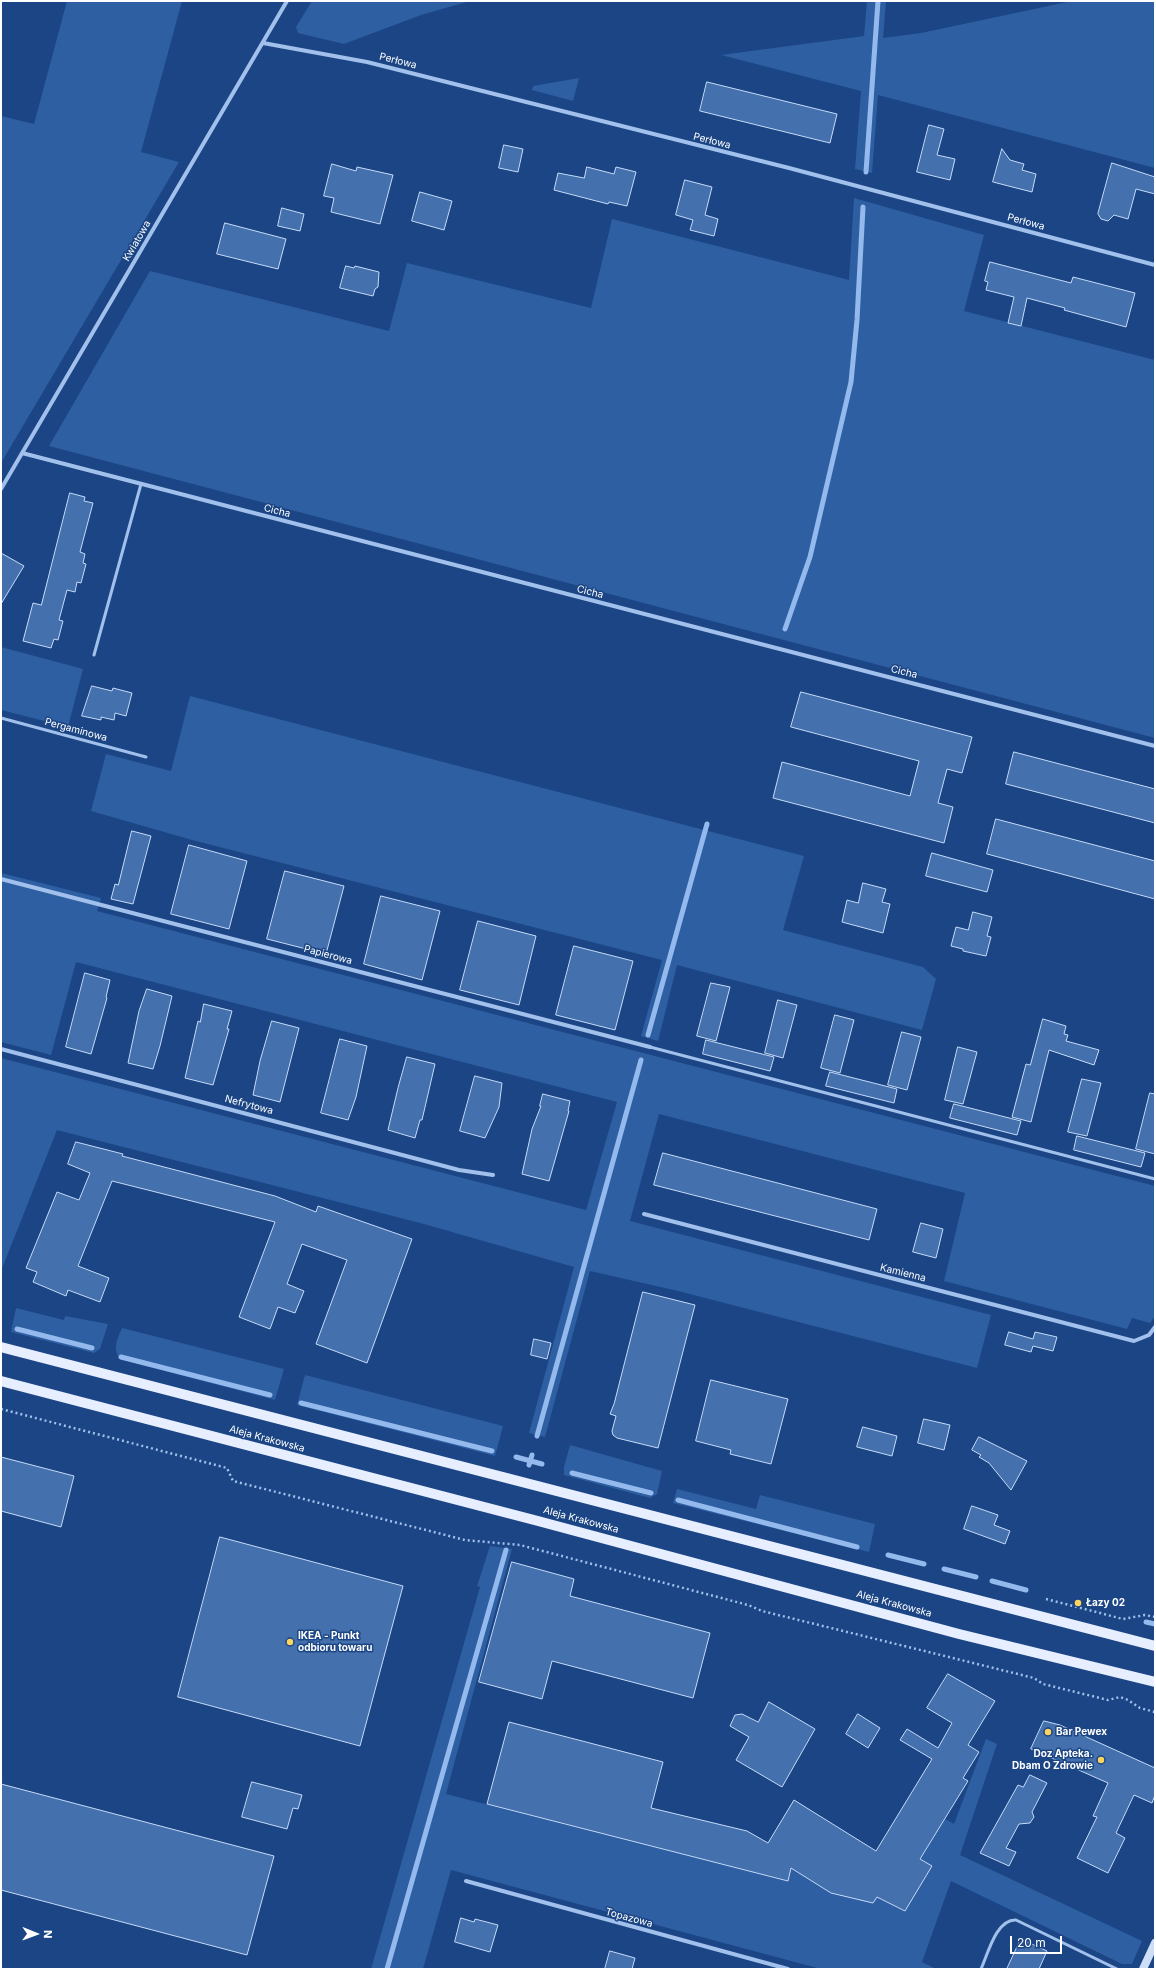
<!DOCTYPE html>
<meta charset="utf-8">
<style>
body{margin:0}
#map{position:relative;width:1156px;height:1970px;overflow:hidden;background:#1b4584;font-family:Inter,sans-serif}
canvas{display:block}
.frame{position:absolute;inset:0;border:2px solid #fff;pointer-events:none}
.north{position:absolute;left:16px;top:1914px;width:40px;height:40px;-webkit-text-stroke:3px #1b4584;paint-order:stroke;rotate:91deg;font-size:11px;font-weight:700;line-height:16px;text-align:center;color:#fff}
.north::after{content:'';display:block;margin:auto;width:14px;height:18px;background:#fff;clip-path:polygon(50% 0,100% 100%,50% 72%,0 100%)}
.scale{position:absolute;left:1010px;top:1936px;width:52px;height:18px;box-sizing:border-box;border:2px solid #fff;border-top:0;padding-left:5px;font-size:12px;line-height:14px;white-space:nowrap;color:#fff;-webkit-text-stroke:3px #1b4584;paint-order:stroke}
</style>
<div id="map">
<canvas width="1156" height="1970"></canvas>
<div class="frame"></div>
<div class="north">N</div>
<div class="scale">20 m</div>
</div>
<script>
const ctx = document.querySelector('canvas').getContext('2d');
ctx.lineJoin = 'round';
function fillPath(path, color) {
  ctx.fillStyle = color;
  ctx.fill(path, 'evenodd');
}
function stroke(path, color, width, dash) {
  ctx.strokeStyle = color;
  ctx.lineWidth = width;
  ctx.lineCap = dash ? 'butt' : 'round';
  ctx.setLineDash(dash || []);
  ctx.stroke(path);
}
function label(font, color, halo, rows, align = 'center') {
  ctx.font = font + ' Inter,sans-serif';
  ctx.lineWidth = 3;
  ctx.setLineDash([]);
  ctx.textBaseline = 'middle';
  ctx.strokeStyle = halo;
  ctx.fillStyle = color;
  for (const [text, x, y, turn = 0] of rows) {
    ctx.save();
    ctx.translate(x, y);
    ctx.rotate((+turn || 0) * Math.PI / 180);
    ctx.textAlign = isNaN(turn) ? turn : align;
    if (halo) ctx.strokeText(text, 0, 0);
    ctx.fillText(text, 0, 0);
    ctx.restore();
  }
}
fillPath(new Path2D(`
 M67,1H182L141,152L179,162L1,463V116L34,124Z
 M312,1H470L421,15L344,44L298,33L296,27Z
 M867,1H886L883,38L921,33L1072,1H1155V168L878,95L872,173L855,169L861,91L721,55L864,36Z
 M579,78L573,101L532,90L533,86Z
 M854,198L984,235L964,311L1155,360V738L49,446L150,271L389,331L407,263L591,308L612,219L849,280Z
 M1,647L83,669L68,727L1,710Z
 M190,696L804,856L783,930L923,967L936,979L922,1030L677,965L658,1041L641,1036L662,960L192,840L91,811L106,754L171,771Z
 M1,873L101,898L97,911L1155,1186V1316L1150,1323L1132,1318L1127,1329L944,1281L965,1193L659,1114L630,1221L991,1315L977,1368L678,1291L590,1271L545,1437L529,1433L574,1267L424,1224L57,1130L1,1271V1058L586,1210L617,1102L76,962L51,1055L1,1042Z
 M16,1308L64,1320L65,1316L108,1324L100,1349L94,1353L11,1332Z
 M122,1328L284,1369L275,1400L119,1359C113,1346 117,1340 122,1328Z
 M305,1375L503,1426L495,1456L297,1405Z
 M570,1445L662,1471L657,1494L650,1498L564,1475V1467Z
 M677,1489L756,1509L760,1495L875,1524L869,1552L673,1503Z
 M490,1546L512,1549L446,1794L787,1881L791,1868L831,1893L877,1897L905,1911L932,1866L920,1859L945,1819L954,1824L986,1739L997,1744L960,1855L1142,1941L1132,1964H1122L951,1881L922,1962L936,1969H821L451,1870L423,1969H371L480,1587L477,1586Z`), '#2e5fa2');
stroke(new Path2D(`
 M866,172L878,1
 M785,629L810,557L851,382L857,320L863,207
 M648,1035L707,824
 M17,1329L92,1348
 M121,1357L270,1395
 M301,1403L492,1451
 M537,1436L641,1060
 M516,1457L542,1464
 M529,1465L532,1455
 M572,1473L651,1493
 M678,1500L857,1547
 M888,1555L924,1564
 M944,1569L976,1577
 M992,1581L1026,1590
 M1146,1622L1155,1624
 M387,1969L506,1550`), '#94baed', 5);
const building = new Path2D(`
 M707,82L837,114L830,143L700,111Z
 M929,125L944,129L937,155L955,159L950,180L917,172Z
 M504,145L523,149L518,172L499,168Z
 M1002,149L1010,160L1024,164L1022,170L1036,174L1032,192L993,182Z
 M1112,163L1155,177V194L1136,189L1128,219L1114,215L1108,221L1101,219L1098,214Z
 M332,164L356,171L357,167L393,175L380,224L331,212L334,198L324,196Z
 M587,167L614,174L616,167L636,172L627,206L609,202L608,204L554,190L558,173L584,178Z
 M685,180L712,187L705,215L718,219L714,236L690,230L693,220L676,215Z
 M420,192L452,201L444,230L412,221Z
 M282,208L304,214L300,231L278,226Z
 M225,223L286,239L278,269L217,254Z
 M990,262L1071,283L1073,277L1135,293L1126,327L1064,310L1065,308L1027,298L1021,326L1008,323L1014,297L986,290L988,282L985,281Z
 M346,266L354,268L355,266L379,272L378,287L375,289L373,296L340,288Z
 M70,493L85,497L84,501L93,503L80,552L85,554L83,563L86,564L81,583L77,582L75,592L67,590L59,620L63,621L58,640L54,639L51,648L23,641L33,603L41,605Z
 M1,553L24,566L1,604Z
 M92,686L112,691L113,688L132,693L126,716L115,713L114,720L101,717V720L82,716Z
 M801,692L972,737L962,773L947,769L938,803L953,807L944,843L773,798L782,762L910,796L919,761L791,727Z
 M1014,752L1155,789V823L1006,784Z
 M996,819L1155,861V899L987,854Z
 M132,831L151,836L133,904L111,899L115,884L118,885Z
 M189,845L247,861L229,929L171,914Z
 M932,853L993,870L987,892L926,876Z
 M285,871L344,886L326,954L267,939Z
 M863,883L886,889L882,902L890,904L883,933L842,922L847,900L858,903Z
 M381,896L440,911L422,980L364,964Z
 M973,912L992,917L987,936L991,937L986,956L963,951V949L951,946L956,927L968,930Z
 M478,921L536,936L519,1005L460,990Z
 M574,946L633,961L615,1030L556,1015Z
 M85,973L110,980L106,997L107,998L91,1054L66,1047Z
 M711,983L730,987L716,1041L697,1036Z
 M147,989L172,996L160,1046L153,1069L128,1063L139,1011Z
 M778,1000L797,1005L783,1058L765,1053Z
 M204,1004L232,1011L227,1029H229L213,1085L185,1078L198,1021L200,1022Z
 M835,1015L854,1020L840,1073L821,1068Z
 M1043,1019L1066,1026L1064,1034L1068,1035L1066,1041L1099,1050L1094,1065L1049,1050L1031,1122L1012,1117L1026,1064L1030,1065Z
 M272,1021L299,1028L280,1102L253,1095L260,1061Z
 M902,1032L921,1037L907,1090L888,1085Z
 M340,1039L367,1046L356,1097L348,1120L321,1113Z
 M706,1040L774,1057L770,1071L703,1054Z
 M958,1047L977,1052L963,1104L945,1100Z
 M407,1057L435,1064L422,1120H420L415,1138L388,1130L398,1088Z
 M830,1072L897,1089L894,1103L826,1086Z
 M475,1076L502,1083L499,1107L485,1138L460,1131Z
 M1082,1079L1101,1083L1087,1136L1068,1132Z
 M1150,1093L1155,1094V1154L1136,1149Z
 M543,1094L570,1101L568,1111H569L549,1181L522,1174L532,1129L541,1106H540Z
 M954,1104L1021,1121L1017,1135L950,1118Z
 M1077,1136L1145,1153L1141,1167L1074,1150Z
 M76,1142L123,1154L122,1156L275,1196L316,1212L318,1206L412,1239L367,1363L316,1344L347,1260L302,1244L287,1284L304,1291L295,1313L278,1307L270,1329L239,1317L275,1222L112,1181L78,1266L109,1278L100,1302L68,1290L66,1296L33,1282L37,1272L26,1268L57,1192L79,1200L90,1173L68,1164Z
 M663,1153L877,1209L869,1240L654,1185Z
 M921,1223L943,1229L936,1258L913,1252Z
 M643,1292L695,1305L658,1448L617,1438L613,1435L612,1431L616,1416L610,1414L614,1404Z
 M1009,1332L1033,1339L1035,1332L1057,1337L1053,1351L1033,1346L1031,1352L1005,1345Z
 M534,1339L551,1343L547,1359L531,1355Z
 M711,1380L788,1399L771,1464L730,1454L731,1450L696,1441Z
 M924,1419L950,1425L944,1450L918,1443Z
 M863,1427L897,1436L892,1456L857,1447Z
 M979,1437L1027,1461L1011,1490L989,1463L979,1457L981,1455L972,1450Z
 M1,1457L74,1476L61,1527L1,1511Z
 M972,1506L998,1515L994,1525L1010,1531L1005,1544L964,1529Z
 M220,1537L403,1586L360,1746L178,1697Z
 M512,1562L574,1579L570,1596L710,1633L693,1698L552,1661L542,1699L479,1682Z
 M948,1674L995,1701L968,1745L979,1752L963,1778L968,1781L920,1859L932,1866L905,1911L877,1897L873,1903L831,1893L791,1868L788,1881L487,1804L509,1722L663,1762L651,1808L747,1831L768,1843L794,1800L876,1851L932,1759L900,1740L907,1729L938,1748L952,1723L927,1708Z
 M769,1702L815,1729L782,1787L736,1760L749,1737L730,1726L735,1715L742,1714L758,1722Z
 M858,1714L880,1728L868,1748L846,1734Z
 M1044,1721L1060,1725L1155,1768V1795L1152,1803L1134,1795L1116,1833L1125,1838L1108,1873L1077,1858L1097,1817L1093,1816L1108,1783L1031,1749Z
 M1030,1775L1047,1783L1032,1812L1034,1817L1030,1823L1019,1824L1006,1848L1016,1852L1009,1866L980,1853L1018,1785L1023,1787Z
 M252,1782L302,1795L298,1809L293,1808L287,1829L242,1817Z
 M1,1784L274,1856L247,1955L1,1890Z
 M461,1918L474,1922L475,1919L498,1925L490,1952L455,1942Z
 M1021,1939L1047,1951L1039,1969H1007Z
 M610,1951L635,1958L632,1969H605Z`);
fillPath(building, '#4470ad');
stroke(building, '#c6dbf8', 1);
stroke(new Path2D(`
 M1,1409L227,1468L233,1481L465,1540L520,1545L748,1605L762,1611L1034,1678L1043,1684L1108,1700L1120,1697L1128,1700L1140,1708L1155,1712
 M1046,1599L1123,1619L1145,1615L1155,1617`), '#a1c0eb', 2.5, [2, 3]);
stroke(new Path2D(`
 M94,655L141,484
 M1,718L146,757
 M650,1047L1155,1179
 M981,1969C988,1954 996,1919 1016,1920L1117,1969`), '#a1c0eb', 3);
stroke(new Path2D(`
 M263,43L367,62L789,168L1155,265
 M22,453L1155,746
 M1,489L287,1
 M1,879L650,1047
 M1,1049L459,1170L493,1175
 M644,1214L1134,1341L1149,1335L1155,1327
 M466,1881L788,1969`), '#a1c0eb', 4);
stroke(new Path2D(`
 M1143,1969L1155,1943`), '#cddef8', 8);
stroke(new Path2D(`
 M1,1347L1155,1646
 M1,1381L538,1521L959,1634L1155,1682`), '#e6eeff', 10);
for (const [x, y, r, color] of [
 [1078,1603,4,"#fcd45e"],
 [290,1642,4,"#fcd45e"],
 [1048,1732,4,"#fcd45e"],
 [1101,1760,4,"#fcd45e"]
]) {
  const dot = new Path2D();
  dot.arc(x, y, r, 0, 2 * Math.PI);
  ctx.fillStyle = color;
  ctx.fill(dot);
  stroke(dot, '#1b4584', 1.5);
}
label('10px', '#fff', '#1b4584', [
 ["Perłowa",398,61,14],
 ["Perłowa",712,141,14],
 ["Perłowa",1026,222,15],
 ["Kwiatowa",137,241,-60],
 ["Cicha",277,511,14],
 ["Cicha",590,592,14],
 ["Cicha",904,672,14],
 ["Pergaminowa",76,730,15],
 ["Papierowa",328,955,15],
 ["Nefrytowa",249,1105,15],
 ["Kamienna",903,1273,14],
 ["Aleja Krakowska",267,1439,15],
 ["Aleja Krakowska",581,1520,15],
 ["Aleja Krakowska",894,1604,15],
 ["Topazowa",629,1918,15]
]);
label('bold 10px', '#fff', '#1b4584', [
 ["Łazy 02",1086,1603],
 ["IKEA - Punkt",298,1636],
 ["odbioru towaru",298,1648],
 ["Bar Pewex",1056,1732],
 ["Doz Apteka.",1093,1754,"right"],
 ["Dbam O Zdrowie",1093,1766,"right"]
], 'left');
</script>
